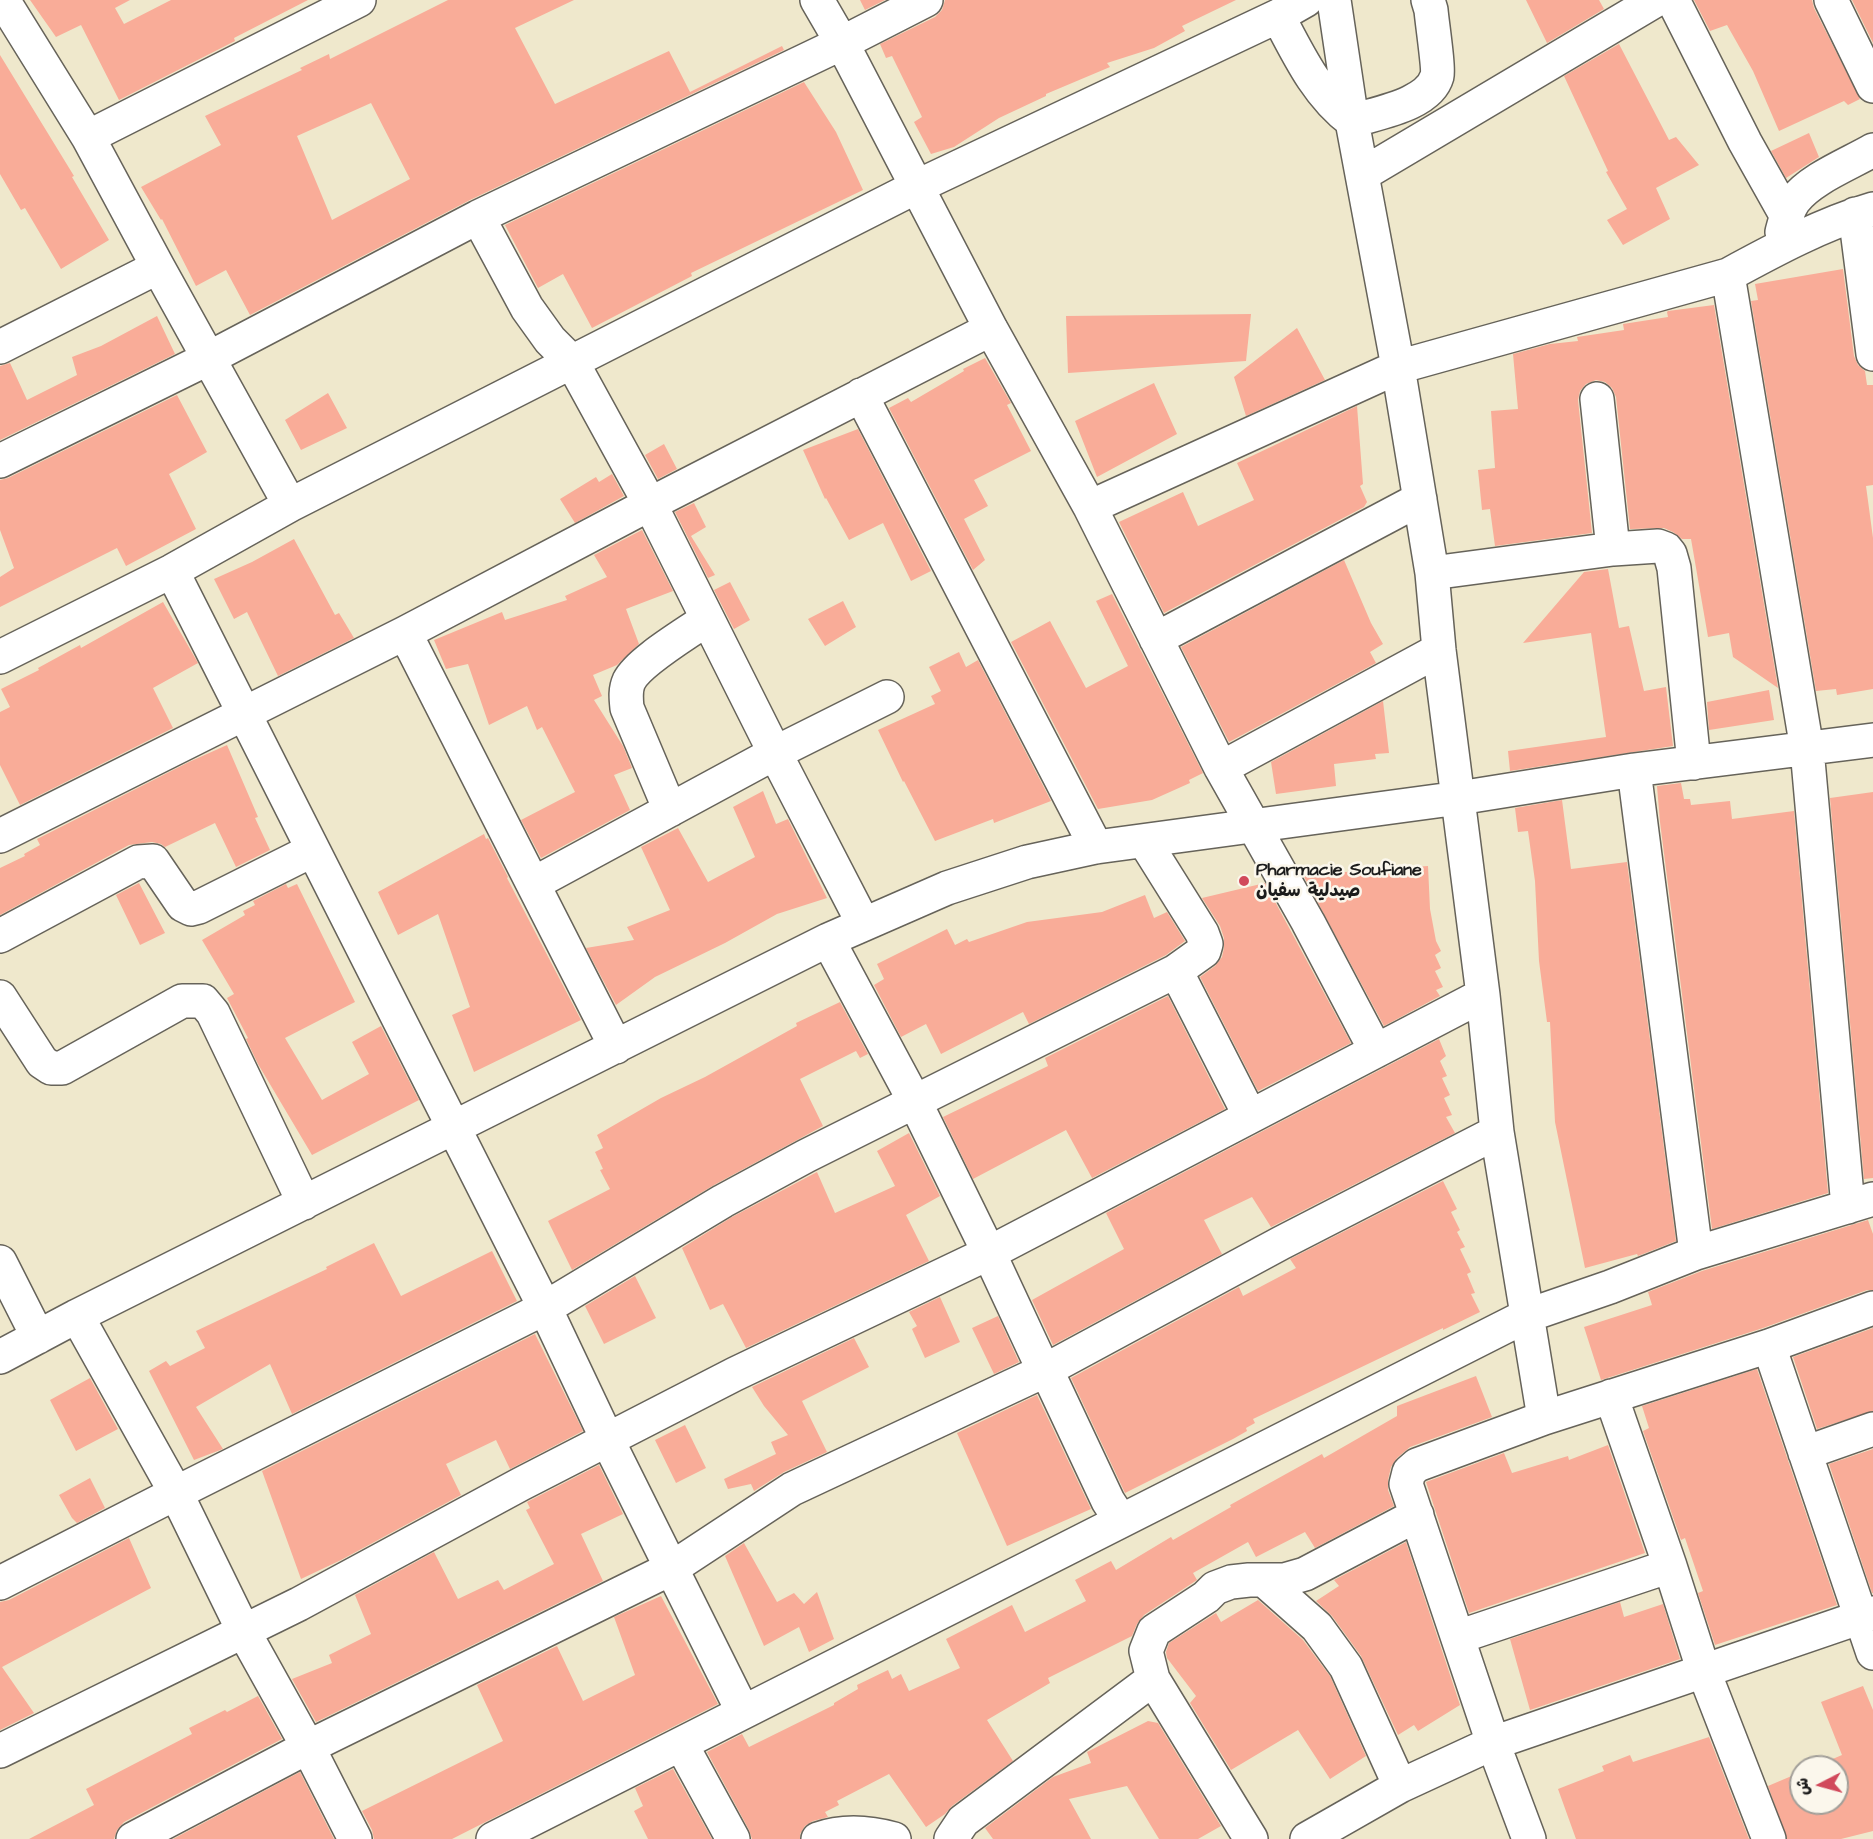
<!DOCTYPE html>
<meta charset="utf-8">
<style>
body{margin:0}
#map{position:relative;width:1873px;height:1839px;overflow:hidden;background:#efe8cc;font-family:"Architects Daughter","Playpen Sans Arabic",sans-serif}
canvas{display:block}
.north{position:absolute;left:1789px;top:1755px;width:60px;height:60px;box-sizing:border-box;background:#fbf7ec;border:2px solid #a29f99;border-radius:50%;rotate:264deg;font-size:16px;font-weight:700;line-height:24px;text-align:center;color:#1c1c1c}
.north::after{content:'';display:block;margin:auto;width:21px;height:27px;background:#d1495b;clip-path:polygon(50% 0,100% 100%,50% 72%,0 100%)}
</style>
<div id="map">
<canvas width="1873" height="1839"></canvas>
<div class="north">ش</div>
</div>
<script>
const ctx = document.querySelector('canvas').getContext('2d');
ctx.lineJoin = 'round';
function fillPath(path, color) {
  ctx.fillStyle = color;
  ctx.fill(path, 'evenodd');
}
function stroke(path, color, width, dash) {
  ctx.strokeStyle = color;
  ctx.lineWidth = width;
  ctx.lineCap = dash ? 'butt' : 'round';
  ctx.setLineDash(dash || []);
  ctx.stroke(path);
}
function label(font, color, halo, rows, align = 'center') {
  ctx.font = font + ' "Architects Daughter","Playpen Sans Arabic",sans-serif';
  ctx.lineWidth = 5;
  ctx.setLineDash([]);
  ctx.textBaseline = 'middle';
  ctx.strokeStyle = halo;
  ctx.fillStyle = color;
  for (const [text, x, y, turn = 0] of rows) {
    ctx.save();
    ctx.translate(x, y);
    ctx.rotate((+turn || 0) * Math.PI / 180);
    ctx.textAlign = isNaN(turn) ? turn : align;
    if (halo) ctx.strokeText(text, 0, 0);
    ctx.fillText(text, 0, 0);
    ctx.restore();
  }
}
fillPath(new Path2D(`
 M30,0H130L115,8L124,24L171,0H308L234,38L235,41L119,100L81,25L56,37Z
 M448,0H574L515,28L555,104L669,51L690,92L782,46L784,50L470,200L250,315L226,270L196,286L162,219L161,220L141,187L221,145L205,116L302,70L300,68L329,54L330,59ZM371,103L410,179L332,220L297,136Z
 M860,0H885L865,10Z
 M945,0H1236L1182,26L1185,31L1154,48L1107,63L1110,67L1046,94V96L999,118L954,147L931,154L914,122L922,117L892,56L886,58L880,44L935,17L942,10Z
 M1526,0H1599L1604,9L1547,43Z
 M1694,0H1812L1814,8L1860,99L1848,105L1844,101L1779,131L1753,71L1727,25L1710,31Z
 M1852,0H1873V43Z
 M1619,44L1669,140L1676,137L1699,165L1656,188L1670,219L1623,245L1607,220L1627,209L1606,172L1608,171L1564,76Z
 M0,55L74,176L72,177L109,240L61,269L25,208L21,210L0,174Z
 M804,82L836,132L863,190L691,273L692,276L592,328L563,274L538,288L505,225Z
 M1809,133L1819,157L1786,178L1771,151Z
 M1843,269L1854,356L1858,365L1865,371L1867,385H1873V485L1866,486L1873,538V689L1837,695L1836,689L1816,691L1751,301L1758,300L1755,284Z
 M1714,305L1778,688L1733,657L1729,633L1708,637L1691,539H1682L1673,532L1664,528L1630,529L1616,397L1612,388L1605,382L1596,380L1586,384L1580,391L1578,400L1592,533L1495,546L1490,509L1482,510L1478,470L1495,468L1491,411L1518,409L1513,354L1550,344L1578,341L1577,337L1624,330L1623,324L1668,317L1667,312L1668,311Z
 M1251,314L1246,361L1068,373L1066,316Z
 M157,316L175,354L0,440V366L10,363L27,400L77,375L72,357L101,346Z
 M1297,328L1325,380L1246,416L1234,377Z
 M985,358L1011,403L1007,405L1031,451L974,480L988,506L964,519L985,560L973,570L889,408L908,398L911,402L964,371L963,369Z
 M1154,383L1177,434L1097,477L1075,421Z
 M328,393L347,428L301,450L285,420Z
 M177,395L207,452L169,474L196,529L126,566L117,548L0,607V577L14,568L0,530V480L8,478Z
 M1357,406L1363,484L1360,486L1367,502L1364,507L1164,613L1119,522L1183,492L1198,526L1254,500L1237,463Z
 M858,429L931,571L911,581L883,523L849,540L826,498L825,499L803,450Z
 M664,444L677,469L658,479L645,455Z
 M612,474L624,496L575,523L560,499L596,477L599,482Z
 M694,503L706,527L691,536L715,575L708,578L675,512Z
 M642,530L673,591L626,609L639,644L617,665L593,675L602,696L594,700L623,746L632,768L614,775L630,810L541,858L521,820L575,792L542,727L537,730L527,706L489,725L468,664L446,669L434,640L502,612L505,620L567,600L565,596L607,577L594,555Z
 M294,539L335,615L339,613L354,638L278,676L247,612L234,619L214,579L252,562Z
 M1344,560L1371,623L1383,644L1370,652L1376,663L1229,742L1181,647Z
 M1608,569L1619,628L1629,626L1644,691L1666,687L1673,746L1510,771L1508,751L1606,737L1591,633L1523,643L1584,572Z
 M730,582L750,620L734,629L714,590Z
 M1112,594L1203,773L1189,780L1190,783L1152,800L1098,809L1011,642L1050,621L1086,688L1128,666L1096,601Z
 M843,601L856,627L825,646L808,619Z
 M163,602L198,663L153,688L173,728L20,805L0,765V712L10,707L1,689L39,670L38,668L80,645L81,648Z
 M959,652L966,667L978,660L1051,801L994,823L993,819L935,841L904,781L903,782L878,730L935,704L931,696L941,691L929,667Z
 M1769,690L1774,720L1709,730L1707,702Z
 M1383,701L1389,753L1375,754L1376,759L1334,764L1336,786L1276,794L1271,762Z
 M227,745L258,817L255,818L270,850L236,867L215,823L165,847L161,844L152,842L129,845L0,915V868L25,856L24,854L40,845L37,839L189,762Z
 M1681,783L1684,799H1690L1691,805L1730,801L1732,819L1794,811L1828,1193L1712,1229L1660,822L1657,786Z
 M763,791L776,824L788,819L827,898L777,914L725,943L655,977L616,1005L586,948L634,940L627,927L670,910L641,847L678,828L708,882L755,857L733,807Z
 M1873,792V1178L1864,1179L1830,798Z
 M1562,800L1571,869L1627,862L1676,1241L1638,1256L1637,1254L1585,1268L1555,1122L1550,1022H1547L1539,961L1535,881L1528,831L1518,832L1515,808Z
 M484,834L486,839L488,838L508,877L507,878L581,1020L474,1072L452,1015L470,1007L438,914L398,935L378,892Z
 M1428,866L1430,909L1436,941L1441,951L1435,955L1441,968L1435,971L1443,987L1436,990L1440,996L1384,1026L1303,875Z
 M139,883L165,933L140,945L116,895Z
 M1265,883L1351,1043L1258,1091L1200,977L1215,966L1222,957L1224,948V938L1220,926L1202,898Z
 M286,884L288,888L297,884L355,1002L285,1038L322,1100L369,1074L352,1042L381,1026L419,1100L312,1155L258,1064L246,1039L248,1038L227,998L234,994L202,940L245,915L243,911L255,905L253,901Z
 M1145,895L1154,918L1167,912L1185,941L1166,955L1029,1024L1023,1012L941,1054L926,1024L901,1037L874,985L884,979L877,964L947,929L955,945L967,939L969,942L1027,922L1102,912Z
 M1168,996L1225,1109L1092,1178L1066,1130L973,1179L943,1117L1048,1066L1045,1058Z
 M840,1002L868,1054L860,1058L856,1051L800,1079L823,1126L714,1185L572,1270L548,1221L610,1189L600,1170L603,1169L595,1152L603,1148L597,1135L661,1098L705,1077L797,1026L796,1023Z
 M1439,1039L1446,1056L1440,1061L1447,1076L1442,1078L1450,1095L1444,1098L1452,1115L1446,1117L1455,1133L1271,1227L1252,1197L1204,1220L1222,1254L1053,1345L1032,1300L1124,1249L1106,1213Z
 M909,1133L940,1196L906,1215L929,1261L746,1348L723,1304L710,1310L682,1248L732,1217L817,1172L835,1213L895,1186L877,1151Z
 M1443,1181L1457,1209L1451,1212L1460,1230L1457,1232L1465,1247L1460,1249L1471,1272L1467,1274L1475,1293L1471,1294L1480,1312L1443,1330V1328L1253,1419L1255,1423L1246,1428L1247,1431L1233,1439L1125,1493L1071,1378L1239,1287L1243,1296L1296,1268L1290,1259Z
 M1868,1220L1873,1234V1290H1867L1763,1328L1601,1380L1584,1327L1652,1305L1648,1292L1702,1271Z
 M374,1243L401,1296L492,1251L517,1301L292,1414L270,1364L196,1407L223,1449L194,1460L149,1371L166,1361L170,1366L205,1348L196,1331L327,1269L326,1267Z
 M635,1276L656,1318L604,1344L585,1306Z
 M940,1297L960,1342L925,1358L912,1329L917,1326L909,1312Z
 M998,1316L1019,1362L994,1374L972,1328Z
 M1873,1328V1411L1817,1429L1793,1357Z
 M535,1334L583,1431L510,1469L496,1440L446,1464L461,1495L341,1560L301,1579L262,1471Z
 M854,1338L869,1367L802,1401L827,1452L784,1472L754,1491L751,1484L728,1489L724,1479L776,1454L771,1442L788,1435L764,1406L752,1387Z
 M1757,1369L1837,1605L1715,1645L1698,1593L1703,1591L1685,1538L1681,1540L1643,1431L1649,1428L1642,1406Z
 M1476,1376L1492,1417L1410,1447L1397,1458L1391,1467L1388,1480V1490L1394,1506L1315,1548L1305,1532L1256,1557L1248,1542L1193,1573L1197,1580L1144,1615L1137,1624L1132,1636L1048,1678L1050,1683L987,1720L1013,1761L952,1806L945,1814L926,1827L889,1774L837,1801L839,1805L825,1812L828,1817L813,1821L805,1826L800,1834V1839H752L749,1830L707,1752L742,1734L749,1747L834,1705V1703L858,1689L857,1685L888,1670L892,1679L901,1674L909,1691L960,1668L946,1639L1012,1605L1025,1632L1086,1601L1075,1580L1111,1561L1116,1570L1171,1537L1173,1540L1231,1507L1230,1505L1322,1454L1324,1458L1397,1416V1406Z
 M90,1378L118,1429L76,1451L50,1400Z
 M1037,1395L1091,1509L1007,1546L957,1433Z
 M685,1425L706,1468L676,1483L655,1440Z
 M1608,1445L1645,1553L1469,1613L1426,1482L1504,1453L1512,1473L1568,1456L1569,1460Z
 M1873,1449V1593H1872L1829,1464Z
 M599,1465L623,1514L581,1534L603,1581L316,1722L292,1679L332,1663L329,1655L371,1634L355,1595L434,1552L458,1599L498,1580L504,1590L554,1564L526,1510L530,1508L527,1502Z
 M90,1478L105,1508L77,1523L72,1518L59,1495Z
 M129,1538L151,1588L2,1667L34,1713L0,1730V1602L9,1600Z
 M1406,1542L1460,1705L1418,1731L1414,1725L1398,1735L1361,1656L1332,1616L1316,1601L1339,1586L1334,1580Z
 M744,1543L777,1602L794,1593L804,1604L817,1592L834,1639L809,1652L799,1627L764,1646L725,1556Z
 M661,1596L718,1704L452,1839H374L372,1830L362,1811L503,1741L477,1685L557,1646L583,1701L635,1675L614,1617Z
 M1258,1600L1303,1640L1330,1676L1366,1756L1330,1779L1298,1730L1231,1770L1190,1703L1196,1696L1167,1658L1166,1652L1169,1643L1216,1613L1221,1622Z
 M1620,1602L1624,1617L1663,1604L1680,1659L1530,1710L1510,1639Z
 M1863,1686L1873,1710V1831L1841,1839H1787L1768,1786L1801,1772V1803H1837V1767H1814L1842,1755L1821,1702Z
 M258,1696L282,1739L124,1822L117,1830L114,1839H29L94,1805L86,1789L192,1734L189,1728L225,1710L227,1712Z
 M1148,1721L1158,1723L1221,1826L1198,1839H1159L1127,1786L1069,1799L1091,1839H993L985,1828L1053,1777L1091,1763L1087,1752Z
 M1709,1737L1749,1839H1576L1558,1789L1604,1771L1602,1766L1630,1755L1633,1762Z
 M673,1769L712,1839H648L634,1811L643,1806L635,1788Z
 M300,1772L334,1839H173Z`), '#f9ac98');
const minor = new Path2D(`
 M3,0L88,137L158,267L290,505
 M817,0L842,43L991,329L1090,507L1221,768L1308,922L1376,1051
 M1334,0L1352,121L1398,367L1432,573L1439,650L1483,995L1497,1132L1544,1418
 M1673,0L1745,142L1786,215
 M1831,0L1873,86
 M1278,16C1298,54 1317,95 1352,121C1376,113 1429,105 1437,76C1439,68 1432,22 1431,10L1428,0
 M88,137L359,0
 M1363,174L1656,0
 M1855,214L1873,354
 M478,217L527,308L550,340L572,362L650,504L775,753L863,923
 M1782,232C1785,221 1787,211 1794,201C1810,179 1849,164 1873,150
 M1728,275L1807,749L1848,1207
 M0,347L158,267
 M861,395L1096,847
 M1597,399L1613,549
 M0,461L209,358L478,217L842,43L926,0
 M1090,507L1398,367L1728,275C1774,250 1822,224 1873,209
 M172,571L545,1308L608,1441L743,1712
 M1432,573L1613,549L1658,546L1666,549L1670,554L1674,568L1694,763
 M405,633L616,1047
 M1156,639L1420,499
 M0,657L172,571L290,505L916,187L1278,16L1306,0
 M1221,768L1439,650
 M1634,770L1696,1253
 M670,810L627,708C626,698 625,690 629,681C639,661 688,633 707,619
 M0,836L405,633L650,504L991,329
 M533,884L775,753L887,697
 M0,936L138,862L153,861L183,905L191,909L199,907L313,850
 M828,940L915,1102L989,1253L1044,1371L1053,1384L1108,1501L1121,1521
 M1176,971L1250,1116
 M0,997L42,1062L51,1068H62L182,1001H203L213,1013L304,1203
 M0,1262L38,1337
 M77,1316L176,1493L244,1632L308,1747L355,1839
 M1769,1346L1873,1653
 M0,1357L77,1316L828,940L947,888L1027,862L1096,847L1459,798L1634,770L1873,740
 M1611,1396L1670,1566L1704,1672L1769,1839
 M1805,1453L1873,1429
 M1265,1581L1317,1627L1346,1667L1400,1786
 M0,1583L176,1493L545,1308L723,1201L806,1156L1176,971L1204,951L1206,944L1202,933L1145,842
 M1458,1637L1670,1566
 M681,1744L733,1839
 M0,1751L299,1604L521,1484L735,1374L989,1253L1483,995
 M133,1839L308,1747L672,1568L792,1489L1044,1371L1281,1243L1497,1132
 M493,1839L1526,1316L1610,1287L1696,1253L1873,1199
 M818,1839C843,1830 869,1832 894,1839
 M951,1839L963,1821L1153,1679
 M1251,1839L1153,1679L1146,1651L1154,1631L1206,1597L1215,1588L1231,1582L1249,1580H1284L1305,1574L1417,1515
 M1307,1839L1400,1786L1493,1743L1873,1613
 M1529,1839L1493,1743L1406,1484L1409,1472L1417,1465L1544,1418L1769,1346L1873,1308`);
stroke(minor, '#66635a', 36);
stroke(minor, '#fff', 33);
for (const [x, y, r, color] of [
 [1244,881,6,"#d1495b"]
]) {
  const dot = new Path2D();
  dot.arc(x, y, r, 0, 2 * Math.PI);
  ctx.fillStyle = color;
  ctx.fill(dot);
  stroke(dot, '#fbf7ec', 2);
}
label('bold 18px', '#1c1c1c', '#fbf7ec', [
 ["Pharmacie Soufiane",1256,871],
 ["صيدلية سفيان",1256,892]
], 'left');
</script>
